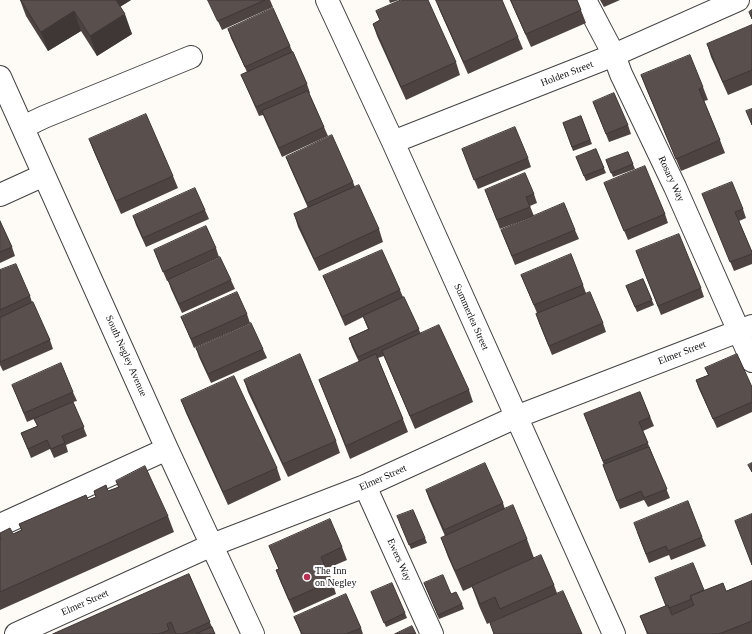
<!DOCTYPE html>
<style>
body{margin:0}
canvas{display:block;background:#fefaf5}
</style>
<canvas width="752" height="634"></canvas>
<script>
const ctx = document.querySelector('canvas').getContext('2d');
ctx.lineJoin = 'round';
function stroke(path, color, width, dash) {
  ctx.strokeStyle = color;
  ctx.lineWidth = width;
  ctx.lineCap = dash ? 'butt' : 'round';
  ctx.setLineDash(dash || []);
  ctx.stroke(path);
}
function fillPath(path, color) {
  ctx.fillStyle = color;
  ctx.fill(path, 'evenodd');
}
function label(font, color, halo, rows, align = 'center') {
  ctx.font = font + ' "Times New Roman",serif';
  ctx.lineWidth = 4;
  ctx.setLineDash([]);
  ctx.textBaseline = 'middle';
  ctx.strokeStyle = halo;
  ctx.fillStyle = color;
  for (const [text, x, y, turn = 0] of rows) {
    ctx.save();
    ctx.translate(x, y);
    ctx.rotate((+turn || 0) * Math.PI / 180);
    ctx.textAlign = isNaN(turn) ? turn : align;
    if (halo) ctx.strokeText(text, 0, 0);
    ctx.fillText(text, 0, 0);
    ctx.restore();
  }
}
const minor = new Path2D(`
 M327,0L393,142L614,634
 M585,0L614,55L621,74L675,187L752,361
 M0,77L167,449L253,634
 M23,127L44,117L191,57
 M393,142L614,55L738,0
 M0,195L44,175
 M365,486L432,634
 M0,525L167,449
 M16,634L212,545L365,486L516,417L752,326`);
stroke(minor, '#434343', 24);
stroke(minor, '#fff', 22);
fillPath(new Path2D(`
 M20,0H131L120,7L132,34L97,56L81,31L48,51L26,16Z
 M208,0H270L273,7L222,30Z
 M389,0H399L390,3Z
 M436,0L518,37L523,49L468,74L440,11Z
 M510,0H577L586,23L531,47Z
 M600,0H620L604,7Z
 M376,11L456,62L460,75L406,100L377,36L373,24L380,20Z
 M752,25V85L728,95L711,57L707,44Z
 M228,29L290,46L307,84L310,93H309L324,127L328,136L282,157L263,115L259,116L245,84L241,75L247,72L231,38Z
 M641,75L703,87L708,100L704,101L720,140L725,153L681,171L646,88Z
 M593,102L628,125L631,134L609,142Z
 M581,116L592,144L573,151L563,123Z
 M89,139L173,176L178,188L121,214L94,152Z
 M462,149L528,158L531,167L478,189Z
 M596,149L606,173L586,181L576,157Z
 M628,152L635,169L613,177L606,160Z
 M286,157L353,182L355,187L379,229L383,242L319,271L298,227L294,214L308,208L289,165Z
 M604,183L665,214L668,223L628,240Z
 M485,190L534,194L537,203L530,206L534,216L500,229Z
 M702,194L743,209L746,218L739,221L752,252V264L734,271Z
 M205,210L209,219L146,247L136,225L133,216Z
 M0,221L12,247L15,256L0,263Z
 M501,230H575L579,239L515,265Z
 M216,248L219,257L167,281L154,250Z
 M636,251L701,288L704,297L661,315Z
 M0,270L30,296L32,302L50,340L53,349L3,371L0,365Z
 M521,275L583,285L586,293L603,323L606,332L552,355L539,323L536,314L537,313Z
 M323,276L400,290L403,297L421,334L469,390L473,402L415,429L384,356L378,358L403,419L408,432L350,459L319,380L359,362L352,347L349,338L368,329L363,317L345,326L327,285Z
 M643,279L654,305L637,312L626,286Z
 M168,280H231L235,289L182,313L171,289Z
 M247,314L250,323L194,348L185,326L181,317Z
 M196,348L263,349L267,358L211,383L199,357Z
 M705,368L752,387V412L717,428L699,389L696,380L708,375Z
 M244,380L336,441L340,453L288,477L248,392Z
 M12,385L73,392L77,401L73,402L87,436L66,445L68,452L54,458L50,449L31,458L21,433L37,426L34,419L27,422Z
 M640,392L654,426L643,431L670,498L648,507L644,500L620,509L603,465H604L584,414Z
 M181,400L277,468L281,480L228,505L186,413Z
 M116,481L168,516L174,532L0,610V540H1L0,538V533L13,534L21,530L19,524L88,500L96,497L94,491H108L118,487Z
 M426,490L503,503L505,509L527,539L534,558L554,585L557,593L582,634H494L490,623L502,617L487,624L479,606L472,587L463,591L448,557L441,538L445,536L429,499Z
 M399,521L425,538L427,543L411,549Z
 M637,532L702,537L706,546L671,560L669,555L649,563Z
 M269,546L342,547L347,560L326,569L332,581L336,594L294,613L281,583L276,570L279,569Z
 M189,574L215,634H53Z
 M655,578L704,590L726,591L752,581V634H647L640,616L666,606Z
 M424,583L462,604L464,609L439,619Z
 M373,596L405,613L407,618L386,627Z
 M294,617L361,628L363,634H301Z`), '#4d4442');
fillPath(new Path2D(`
 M113,0H131L116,9Z
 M74,11L81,31L48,51L41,32Z
 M125,14L132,34L97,56L90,36Z`), '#3e3736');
const building = new Path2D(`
 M21,0H116L125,14L90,36L74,11L41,32Z
 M208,0H265L218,21Z
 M401,0H428L456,62L401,87L373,24L380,20L376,11Z
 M436,0H502L518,37L464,62Z
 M511,0H577L581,10L526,34Z
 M273,8L290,46L245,67L228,29Z
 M752,10V19L749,12Z
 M752,25V70L723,82L707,44Z
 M293,52L307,84L256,107L241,75Z
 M690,55L703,87L699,89L720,140L676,159L641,75Z
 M308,91L324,127L279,148L262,111Z
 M614,93L628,125L606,134L593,102Z
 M752,109V125L746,111Z
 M146,114L173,176L116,201L89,139Z
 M581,116L590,140L572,147L563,123Z
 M515,127L528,158L474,180L462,149Z
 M332,135L353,182L307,203L286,157Z
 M596,149L604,168L584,176L576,157Z
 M628,152L633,164L611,173L606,160Z
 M645,166L665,214L624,231L604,183Z
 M525,173L534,194L526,197L530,207L497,220L485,190Z
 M732,182L743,209L735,212L752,252V254L730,262L702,194Z
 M359,185L379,229L314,259L294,214Z
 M195,188L205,210L143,238L133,216Z
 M564,203L575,230L512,256L501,230Z
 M0,221L12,247L0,252Z
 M206,226L216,248L163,272L154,250Z
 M679,234L701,288L658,306L636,251Z
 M382,250L400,290L342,317L323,276Z
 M571,254L583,285L534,305L521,275Z
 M220,257L231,280L179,304L168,280Z
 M16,264L30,296L0,310V270Z
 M643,279L652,300L635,307L626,286Z
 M237,292L247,314L191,339L181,317Z
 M590,292L603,323L549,346L536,314Z
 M404,297L419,329L358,357L349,338L369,329L363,316Z
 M33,302L50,340L0,362V318Z
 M251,323L263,349L208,374L196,348Z
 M439,325L469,390L410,416L382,351Z
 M300,354L336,441L283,464L244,380Z
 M376,354L403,419L346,446L319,380Z
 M737,354L752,387V402L713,419L696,380L709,375L705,368Z
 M61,363L73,392L24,413L12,385Z
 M234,376L277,468L223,492L181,400Z
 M640,392L650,417L639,422L648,443L603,461L584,414Z
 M73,402L84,427L62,436L65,443L51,449L47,440L28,449L21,433L38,426L34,419Z
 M649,447L667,489L644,498L641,491L617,501L603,465Z
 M485,463L503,503L444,530L426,490Z
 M752,463V472L748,465Z
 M145,466L168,516L0,592V540L1,539L0,537V533L10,528L13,534L22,530L19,524L86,495L88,500L96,497L94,491L106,485L108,491L119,487L116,481Z
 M688,501L702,537L668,551L666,546L646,554L634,523Z
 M513,505L527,539L455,571L441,538Z
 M413,510L425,538L409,545L397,516Z
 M752,514V565L735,521Z
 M330,519L342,547L321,557L332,581L289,600L276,570L279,569L269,546Z
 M541,555L554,585L500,609L495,597L480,604L472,586Z
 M693,563L704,590L690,596L692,599L669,608L668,605L666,606L655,578Z
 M189,574L210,622L183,634H176L171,622L167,624L169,630L159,634H53Z
 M443,575L451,594L456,592L462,604L438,615L424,583Z
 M752,581V621L719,634H648L640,616L668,605L672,615L694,605L690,596L723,583L726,591Z
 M392,583L405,613L384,623L371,592Z
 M563,591L582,634H494L490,623Z
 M346,594L361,628L346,634H302L294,617Z
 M412,626L416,634H395Z
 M212,627L215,634H196Z`);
fillPath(building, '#594f4d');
stroke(building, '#3e3736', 1);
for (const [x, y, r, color] of [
 [307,577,4,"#b93054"]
]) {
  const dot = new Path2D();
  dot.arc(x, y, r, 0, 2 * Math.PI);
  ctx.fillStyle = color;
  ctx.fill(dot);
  stroke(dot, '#fff', 1.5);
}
label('10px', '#101010', '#fff', [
 ["Holden Street",567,74,-21],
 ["Rosary Way",671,179,65],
 ["Summerlea Street",471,317,66],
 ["Elmer Street",682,353,-21],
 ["South Negley Avenue",126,356,66],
 ["Elmer Street",383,478,-24],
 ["Ewers Way",399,560,66],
 ["Elmer Street",85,603,-24]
]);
label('10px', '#101010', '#fff', [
 ["The Inn",315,571],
 ["on Negley",315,583]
], 'left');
</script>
